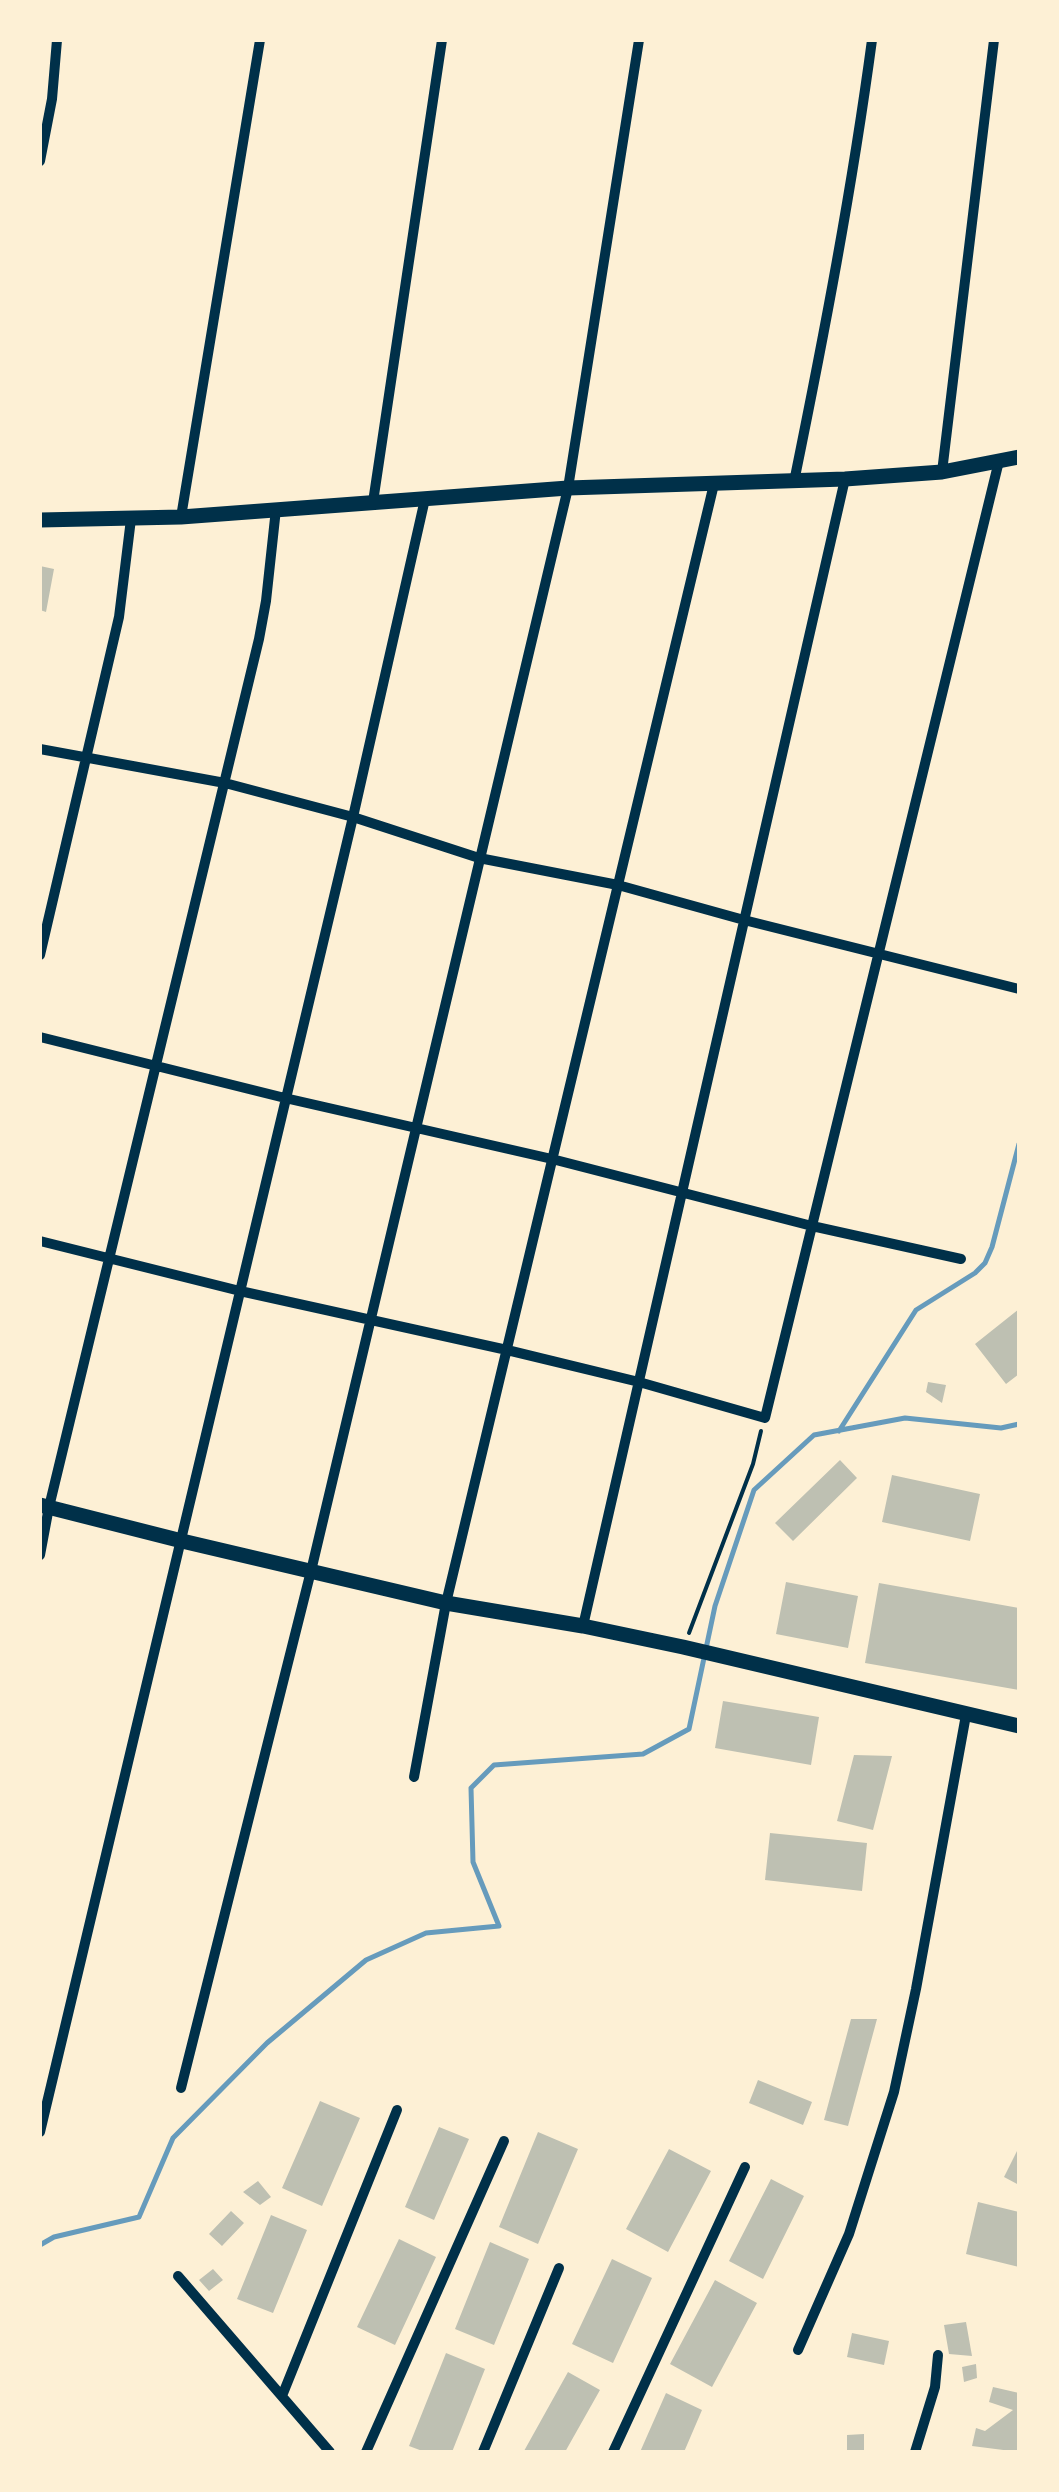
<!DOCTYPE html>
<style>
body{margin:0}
#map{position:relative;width:1059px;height:2492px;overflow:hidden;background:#fdf0d5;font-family:"Roboto Condensed",sans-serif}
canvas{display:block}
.frame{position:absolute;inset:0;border:42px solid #fdf0d5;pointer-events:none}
</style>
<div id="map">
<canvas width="1059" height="2492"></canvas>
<div class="frame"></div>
</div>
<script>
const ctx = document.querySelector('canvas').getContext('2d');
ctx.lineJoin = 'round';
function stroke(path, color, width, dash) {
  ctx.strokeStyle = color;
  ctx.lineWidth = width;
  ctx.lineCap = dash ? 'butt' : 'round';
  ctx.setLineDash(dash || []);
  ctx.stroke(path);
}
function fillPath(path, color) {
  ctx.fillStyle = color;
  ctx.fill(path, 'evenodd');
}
stroke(new Path2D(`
 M839,1431L916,1310L975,1273L985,1263L992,1247L1019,1144
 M40,2245L54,2237L139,2217L173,2138L267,2043L366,1960L426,1933L499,1926L473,1862L471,1788L494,1765L643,1754L689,1729L715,1606L754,1490L814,1435L905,1418L1001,1428L1019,1424`), '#669bbc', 5);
fillPath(new Path2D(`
 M40,566L54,569L46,612L40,610Z
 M1019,1309V1374L1006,1384L975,1344Z
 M928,1382L946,1385L942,1403L926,1392Z
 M840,1460L857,1478L793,1541L775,1523Z
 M892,1475L980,1494L970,1541L882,1522Z
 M786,1582L858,1596L848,1648L776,1634Z
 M879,1583L1019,1608V1690L865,1663Z
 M723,1701L819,1717L811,1765L715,1748Z
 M854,1755L892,1756L873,1830L837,1821Z
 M770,1833L867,1843L862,1891L765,1880Z
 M851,2019H877L848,2126L824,2120Z
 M758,2080L812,2102L803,2125L749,2103Z
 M320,2101L360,2118L322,2206L282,2188Z
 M439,2127L469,2139L434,2220L405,2207Z
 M538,2132L578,2149L538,2244L499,2227Z
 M1019,2147V2185L1004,2177Z
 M669,2149L711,2171L668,2252L626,2229Z
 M771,2179L804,2196L763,2279L729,2261Z
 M258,2181L271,2197L260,2205L243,2192Z
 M978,2202L1019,2212V2267L966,2254Z
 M231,2211L244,2223L222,2246L209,2234Z
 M271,2215L307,2230L273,2313L237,2299Z
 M399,2239L436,2257L395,2345L357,2327Z
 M490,2242L529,2259L494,2345L455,2329Z
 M612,2259L652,2278L613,2363L572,2344Z
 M213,2269L223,2280L209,2291L199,2280Z
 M715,2280L757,2303L712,2387L670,2364Z
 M966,2322L972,2356L949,2354L944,2325Z
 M852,2333L889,2341L884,2365L847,2357Z
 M446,2353L485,2369L452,2452H425L409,2446Z
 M976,2364L977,2378L964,2382L962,2367Z
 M568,2372L600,2390L565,2452H526L524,2451Z
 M993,2387L1019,2393V2452L972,2446L976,2428L985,2431L1013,2410L989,2402Z
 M666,2393L702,2410L684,2452H640Z
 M864,2434V2452H847V2435Z`), '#bec0b2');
stroke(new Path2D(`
 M689,1633L753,1464L761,1431`), '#003049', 4);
stroke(new Path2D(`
 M40,161L52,99L57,40
 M942,472L994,40
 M794,482C824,335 852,189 872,40
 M373,502L442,40
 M181,517L260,40
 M40,749L225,783L353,817L479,858L618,885L744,920L1019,989
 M40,955L119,617L131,519
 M40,1037L285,1098L552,1159L812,1226L961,1259
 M40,1241L240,1291L507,1350L639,1382L765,1418L999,461
 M40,1555L49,1507L259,639L266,601L276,509
 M583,1626L845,479
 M414,1777L446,1603L714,484
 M181,2088L311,1571L568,488L639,40
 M40,2132L353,817L425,499
 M178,2276L330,2452
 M798,2350L849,2234L894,2092L916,1989L966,1715
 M282,2396L397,2110
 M366,2452L504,2141
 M483,2452L559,2268
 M613,2452L745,2167
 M915,2452L935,2387L938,2355`), '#003049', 10);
stroke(new Path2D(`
 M40,520L181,517L568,488L845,479L942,472L1019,457
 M40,1505L182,1541L446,1603L583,1626L683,1647L1019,1726`), '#003049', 15);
</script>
